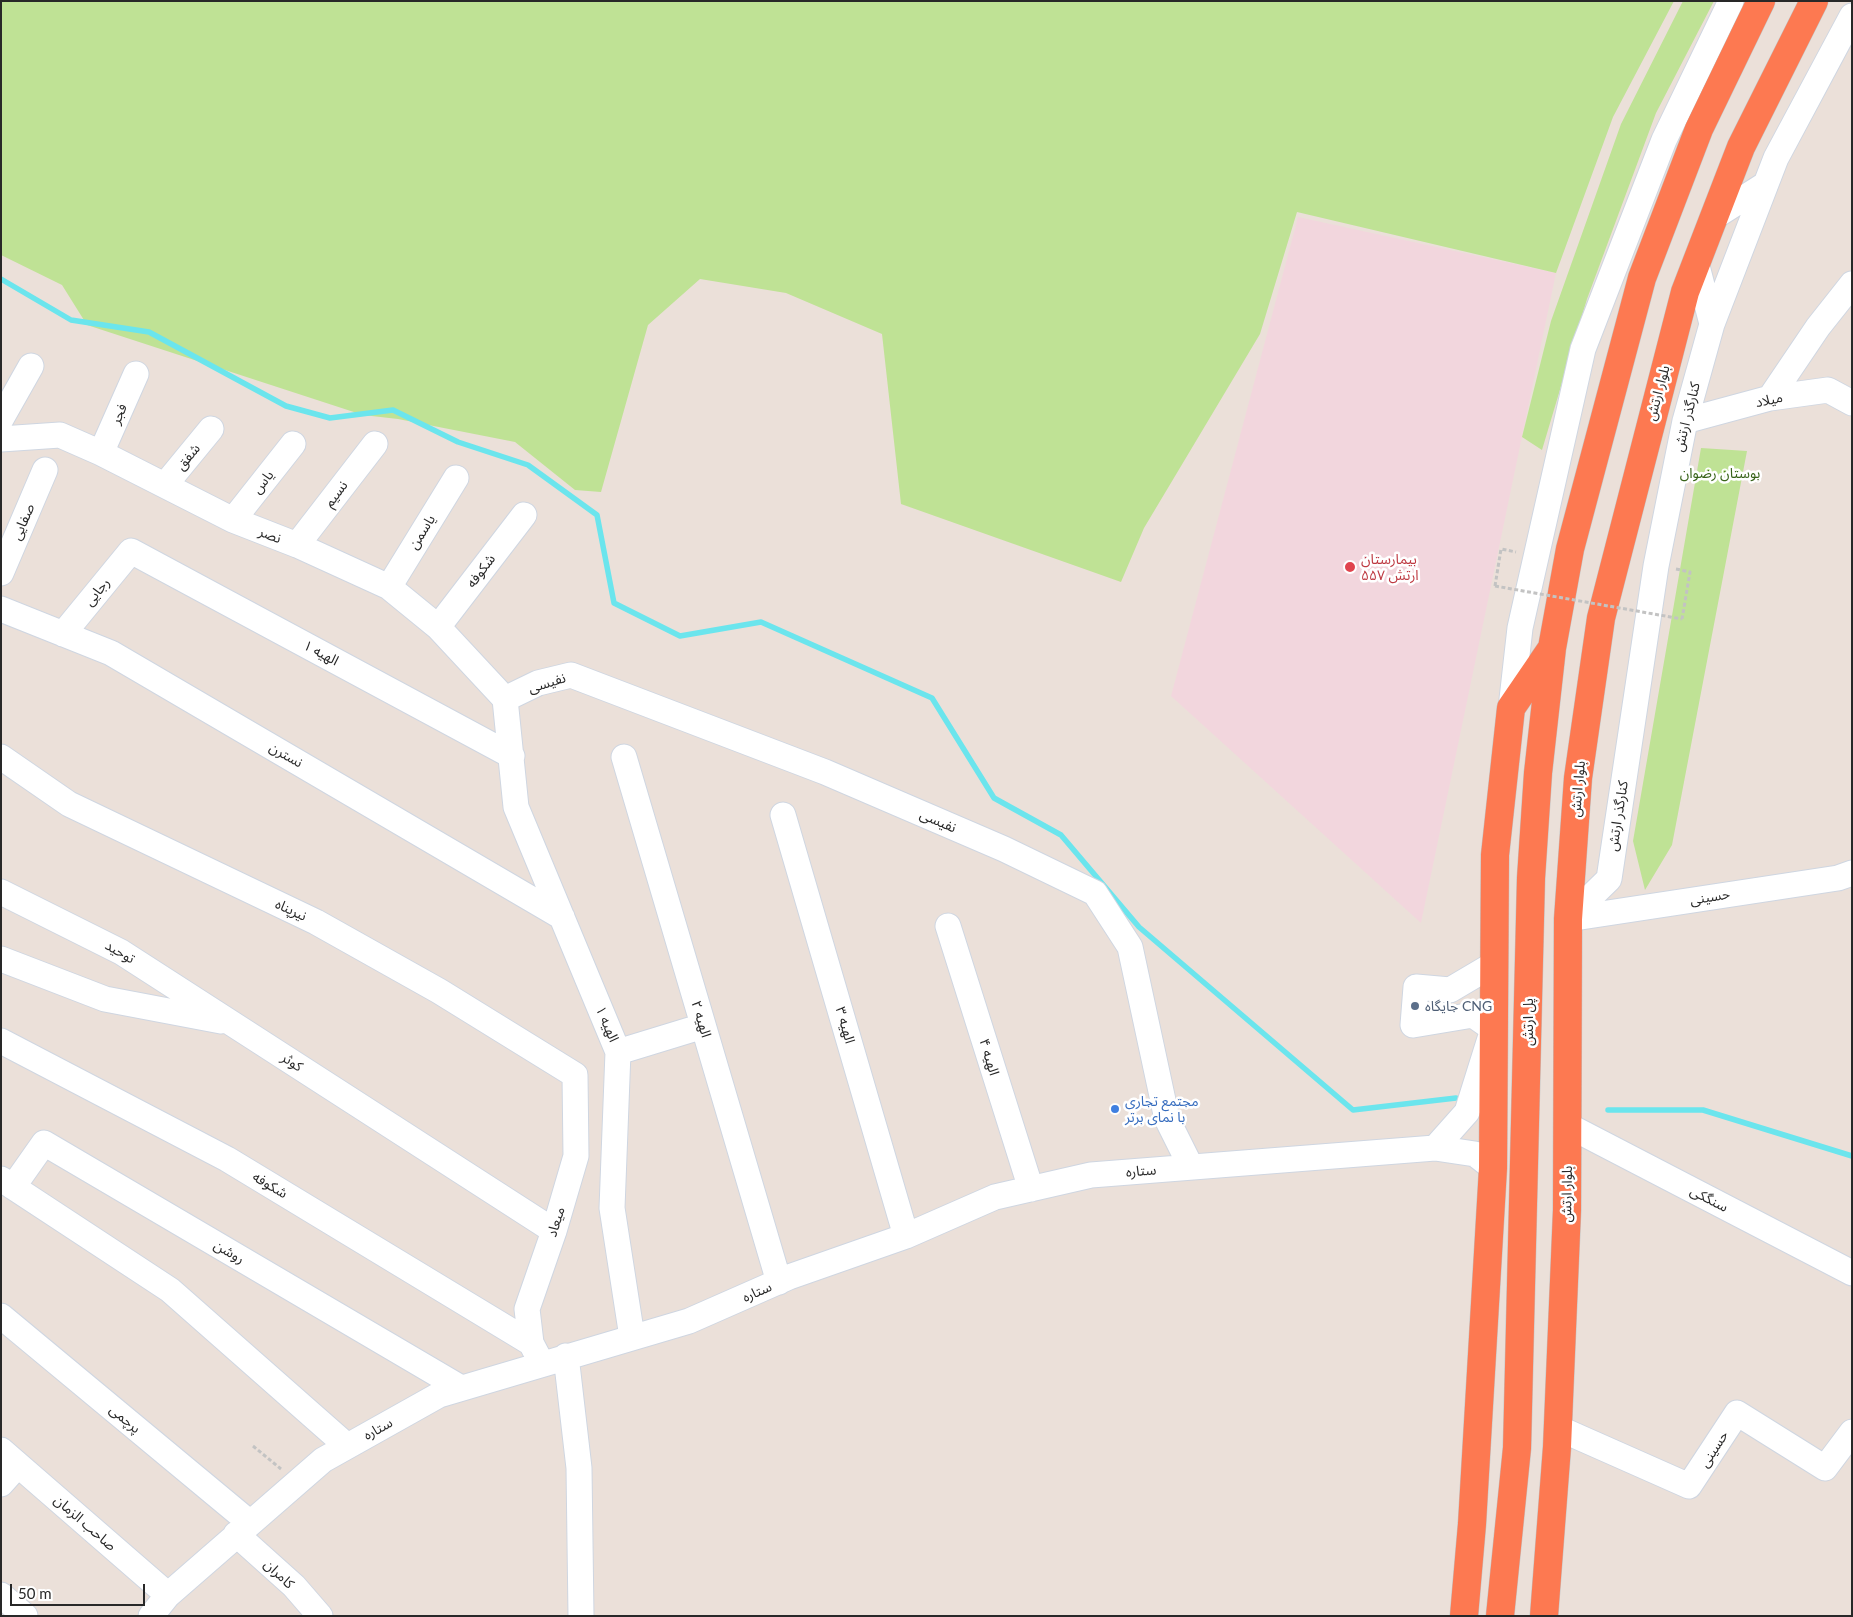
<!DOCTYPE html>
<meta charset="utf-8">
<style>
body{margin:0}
#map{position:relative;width:1853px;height:1617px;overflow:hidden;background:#ebe0d9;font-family:Lato,sans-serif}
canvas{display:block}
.frame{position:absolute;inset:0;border:2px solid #282828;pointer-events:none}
.scale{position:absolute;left:10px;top:1584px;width:135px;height:22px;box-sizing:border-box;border:2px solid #282828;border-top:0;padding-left:6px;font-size:15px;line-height:18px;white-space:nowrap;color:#282828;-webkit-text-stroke:4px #fff;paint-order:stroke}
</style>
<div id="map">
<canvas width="1853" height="1617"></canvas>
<div class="frame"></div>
<div class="scale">50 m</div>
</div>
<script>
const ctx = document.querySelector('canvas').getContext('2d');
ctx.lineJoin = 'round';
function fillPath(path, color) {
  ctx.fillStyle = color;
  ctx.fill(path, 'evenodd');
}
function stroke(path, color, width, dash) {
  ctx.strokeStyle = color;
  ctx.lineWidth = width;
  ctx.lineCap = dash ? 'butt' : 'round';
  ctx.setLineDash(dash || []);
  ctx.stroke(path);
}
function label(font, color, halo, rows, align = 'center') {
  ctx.font = font + ' Lato,"Noto Sans Arabic",sans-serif';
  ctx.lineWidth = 5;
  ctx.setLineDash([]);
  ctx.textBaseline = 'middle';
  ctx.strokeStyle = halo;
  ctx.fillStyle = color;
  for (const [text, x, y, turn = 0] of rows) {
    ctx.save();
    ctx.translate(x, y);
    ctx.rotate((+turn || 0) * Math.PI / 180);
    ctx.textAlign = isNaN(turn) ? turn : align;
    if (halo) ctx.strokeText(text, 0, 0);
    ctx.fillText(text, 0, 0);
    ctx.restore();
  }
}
fillPath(new Path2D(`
 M1298,217L1556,273L1421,923L1171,696Z`), '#f2d6dd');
fillPath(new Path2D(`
 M1,1H1674L1613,117L1556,273L1297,212L1260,334L1144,528L1121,582L901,504L882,334L786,293L700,279L648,325L601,492L575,490L515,442L398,419L363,415L87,325L62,285L1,255Z
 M1683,1H1714L1656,113L1587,299L1542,450L1522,437L1551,321L1621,124Z
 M1701,448L1747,451L1672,845L1645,890L1633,841Z`), '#bfe295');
stroke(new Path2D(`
 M1,279L71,320L149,332L286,406L330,418L393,410L458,442L528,465L597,515L614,603L680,636L761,622L932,698L994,798L1061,835L1139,927L1353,1110L1456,1098
 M1608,1110H1703L1852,1156`), '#6be5ed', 5.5);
const minor = new Path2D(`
 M1714,217L1766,184
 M1696,262L1712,324
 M1770,398L1818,327L1852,284
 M1,419L31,366
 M1685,421L1770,398L1828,390L1852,403
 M1,439L60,435L101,453L233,520L297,545L389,587L438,627L505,699
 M101,453L136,374
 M165,485L211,429
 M233,520L293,444
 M297,545L375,444
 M1,573L45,470
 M389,587L456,478
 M1,609L111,653L562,917
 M438,627L524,515
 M63,634L131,551L512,756
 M505,699L538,683L571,675L825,772L1004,849L1095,893L1130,947L1167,1119L1191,1167
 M505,699L516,807L618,1052L612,1208L632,1337
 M1511,708L1520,628L1583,349L1664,140L1731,1
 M1,757L69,804L316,922L439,991L575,1075L576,1156L554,1231L527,1309L531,1343L542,1364
 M624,757L779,1282
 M783,815L906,1236
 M1,892L121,952L554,1231
 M1568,919L1609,879L1656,566L1685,421L1712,324L1776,158L1852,16
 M1568,919L1838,878L1852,873
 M948,926L1031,1189
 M1,959L105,999L221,1021
 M1,1041L227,1159L531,1343
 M618,1052L703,1026
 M1567,1125L1852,1273
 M1435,1148L1467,1112L1493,1029L1473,1015L1413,1025L1416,987L1450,990L1494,964
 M1,1179L170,1290L347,1446
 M13,1187L44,1143L461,1388
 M1,1316L249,1522
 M566,1356L579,1468L581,1616
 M1558,1428L1689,1486L1737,1413L1825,1468L1852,1432
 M1,1450L168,1595
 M1,1484L18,1465
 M236,1534L294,1586L320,1616
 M1,1595L25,1616
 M151,1616L168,1595L323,1460L439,1395L689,1321L789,1277L906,1236L995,1197L1091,1175L1435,1148L1475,1154L1493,1168`);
const highway = new Path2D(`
 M1464,1616L1472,1524L1493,1168L1495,855L1511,708L1550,651
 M1500,1616L1517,1448L1531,878L1538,773L1552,648L1570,549L1642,278L1699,129L1761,1
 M1544,1616L1557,1447L1567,1210L1568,919L1578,778L1601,618L1685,292L1741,147L1814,1`);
stroke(minor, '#cfd6e1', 27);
stroke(highway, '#c3c3c3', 29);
stroke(new Path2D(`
 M1676,569L1690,572L1682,619
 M1495,586L1501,549L1516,552
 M253,1446L281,1469`), '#c3c3c3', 3, [4, 2.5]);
stroke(minor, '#fff', 25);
stroke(highway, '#fd7951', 28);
stroke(new Path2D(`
 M1495,586L1682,619`), '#c3c3c3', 3, [4, 2.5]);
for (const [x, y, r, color] of [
 [1350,567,6,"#e0444e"],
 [1415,1006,5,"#5c6f8a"],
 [1115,1109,5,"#3f7fe0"]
]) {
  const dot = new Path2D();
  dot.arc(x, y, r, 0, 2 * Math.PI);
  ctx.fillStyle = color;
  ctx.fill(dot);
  stroke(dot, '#fff', 2);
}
label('14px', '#282828', '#fff', [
 ["بلوار ارتش",1658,393,-75],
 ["میلاد",1769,400,-12],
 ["فجر",119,414,-66],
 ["کنارگذر ارتش",1687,417,-76],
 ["شفق",188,457,-50],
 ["یاس",263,482,-52],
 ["نسیم",336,494,-53],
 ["صفایی",23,522,-67],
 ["یاسمن",422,532,-58],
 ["نصر",270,535,21],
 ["شکوفه",481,571,-53],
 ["رجایی",97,592,-51],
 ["الهیه ۱",321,653,28],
 ["نفیسی",547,683,-17],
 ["نسترن",286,755,30],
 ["بلوار ارتش",1578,789,-85],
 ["کنارگذر ارتش",1618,816,-81],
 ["نفیسی",938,821,23],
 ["حسینی",1710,897,-9],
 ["نیرپناه",291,910,25],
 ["توحید",120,952,30],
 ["الهیه ۲",701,1019,73],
 ["پل ارتش",1528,1022,-90],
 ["الهیه ۱",607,1024,67],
 ["الهیه ۳",845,1025,74],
 ["الهیه ۴",989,1057,73],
 ["کوثر",292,1062,33],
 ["ستاره",1141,1171,-5],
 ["شکوفه",270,1185,31],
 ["بلوار ارتش",1567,1194,-89],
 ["سنگکی",1709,1199,27],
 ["میعاد",556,1222,-73],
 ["روشن",229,1252,30],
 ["ستاره",757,1292,-24],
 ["پرچمی",125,1419,40],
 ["ستاره",378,1429,-29],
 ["حسینی",1714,1449,-57],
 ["صاحب الزمان",85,1523,41],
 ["کامران",279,1574,43]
]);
label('14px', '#386319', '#fff', [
 ["بوستان رضوان",1720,473]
]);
label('14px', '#be3a42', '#fff', [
 ["بیمارستان",1361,559],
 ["۵۵۷ ارتش",1361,575]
], 'left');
label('14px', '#4e5e75', '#fff', [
 ["جایگاه CNG",1425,1006]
], 'left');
label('14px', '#366cbe', '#fff', [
 ["مجتمع تجاری",1125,1101],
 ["با نمای برتر",1125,1117]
], 'left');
</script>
